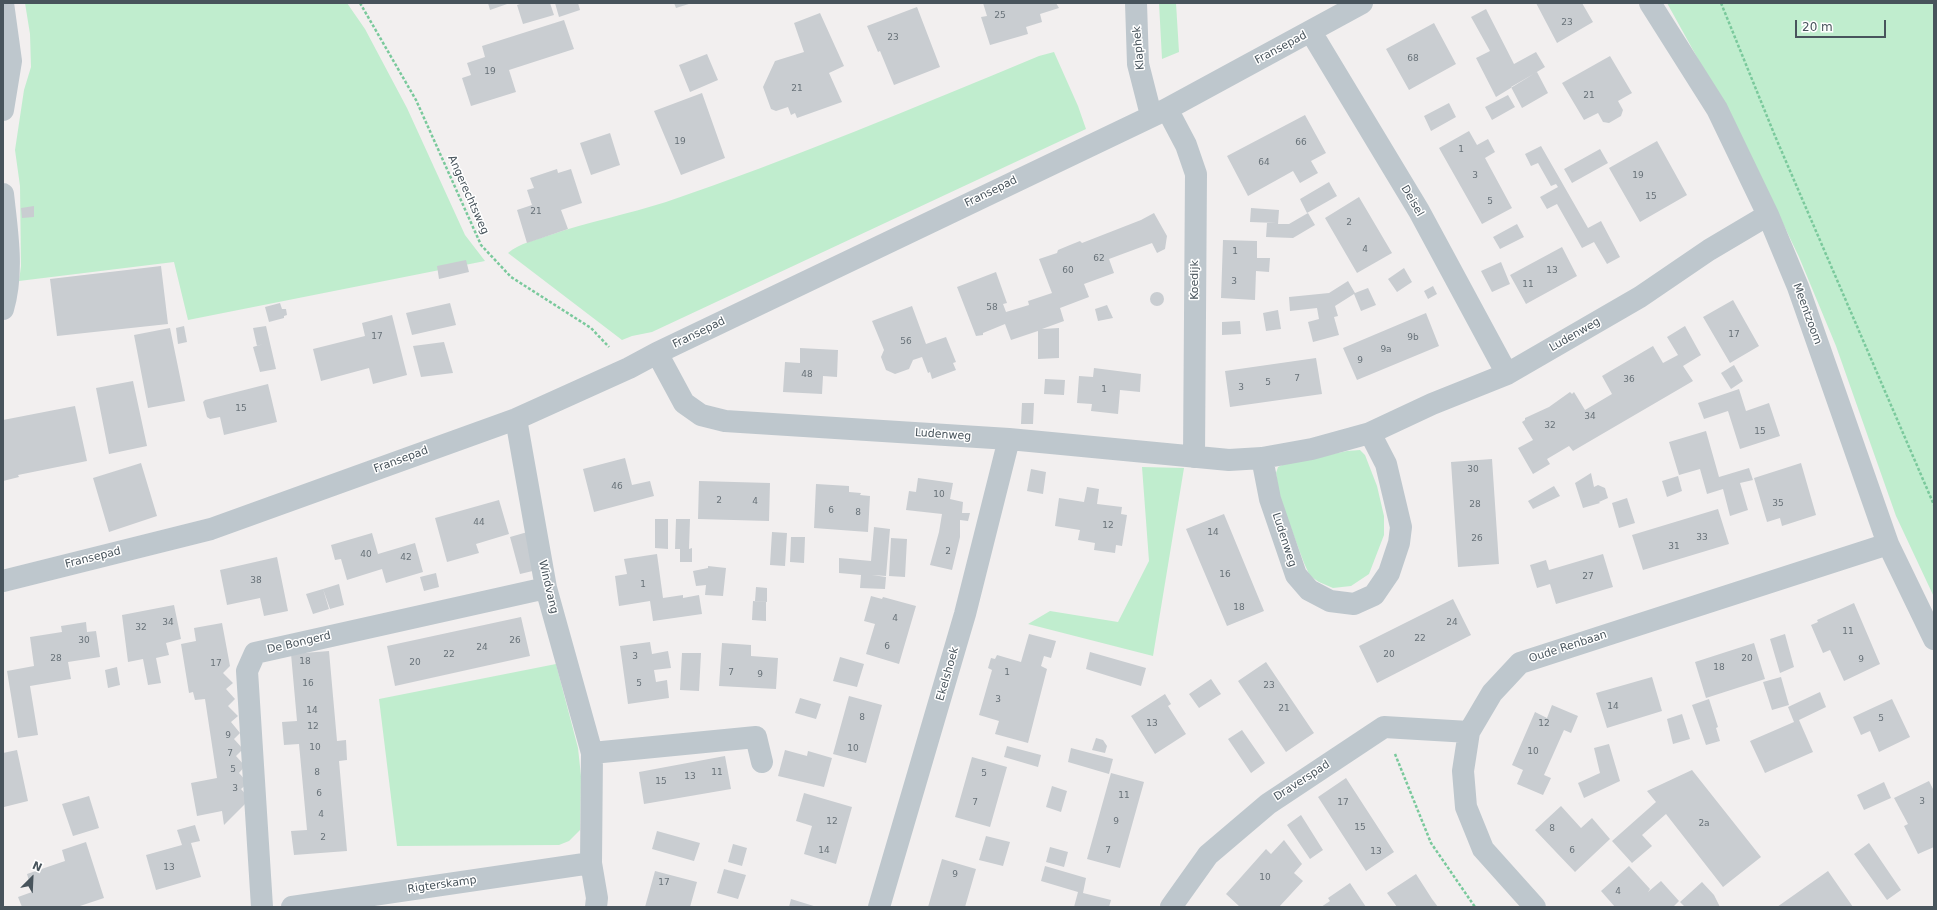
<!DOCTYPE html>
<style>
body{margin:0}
#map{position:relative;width:1937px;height:910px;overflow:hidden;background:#f2efef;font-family:"DejaVu Sans",sans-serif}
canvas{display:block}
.frame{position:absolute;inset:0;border:4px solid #48545c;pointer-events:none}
.north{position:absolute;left:12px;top:858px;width:40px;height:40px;-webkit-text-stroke:3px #fff;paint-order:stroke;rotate:24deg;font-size:11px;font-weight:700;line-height:16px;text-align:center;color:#48545c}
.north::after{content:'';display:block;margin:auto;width:14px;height:18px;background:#48545c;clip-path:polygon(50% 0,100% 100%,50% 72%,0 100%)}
.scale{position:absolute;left:1795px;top:20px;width:91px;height:18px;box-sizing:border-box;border:2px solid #48545c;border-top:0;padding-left:5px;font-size:12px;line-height:14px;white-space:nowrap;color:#48545c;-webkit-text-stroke:3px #fff;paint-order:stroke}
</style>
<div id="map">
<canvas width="1937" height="910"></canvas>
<div class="frame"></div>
<div class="north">N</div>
<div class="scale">20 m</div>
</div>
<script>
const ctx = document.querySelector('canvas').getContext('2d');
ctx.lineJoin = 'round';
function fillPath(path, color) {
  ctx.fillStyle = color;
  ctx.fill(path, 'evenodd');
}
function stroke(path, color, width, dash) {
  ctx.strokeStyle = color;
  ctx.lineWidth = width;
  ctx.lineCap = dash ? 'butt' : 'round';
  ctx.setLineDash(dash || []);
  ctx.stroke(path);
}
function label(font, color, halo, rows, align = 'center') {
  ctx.font = font + ' "DejaVu Sans",sans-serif';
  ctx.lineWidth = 3;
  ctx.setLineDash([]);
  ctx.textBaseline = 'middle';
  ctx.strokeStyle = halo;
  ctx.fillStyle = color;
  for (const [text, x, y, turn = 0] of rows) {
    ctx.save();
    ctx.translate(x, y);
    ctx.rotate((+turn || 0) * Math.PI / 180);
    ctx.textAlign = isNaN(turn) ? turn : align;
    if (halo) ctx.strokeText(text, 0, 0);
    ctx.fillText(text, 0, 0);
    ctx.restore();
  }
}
fillPath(new Path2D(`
 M25,3H347L365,29L407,108L465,235L485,261L188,320L174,262L19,281L21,266L20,186L15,150L24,90L31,67L30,34Z
 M1159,3H1176L1179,52L1162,59Z
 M1667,3H1934V597L1896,516L1836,346L1799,257L1744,142Z
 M1054,52L1078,106L1086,129L652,332L632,336L622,340L508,253C520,243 535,240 550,235C588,222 628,214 666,202C792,159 916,107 1039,56Z
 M1360,450L1365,455L1377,486L1384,516V535L1369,574L1351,586L1333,588L1319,582L1310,576L1304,563L1279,496L1276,473L1278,467L1284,464L1347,451Z
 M1142,467L1184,468L1153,656L1028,624L1050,611L1118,622L1149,561Z
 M556,664L578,748L581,776L580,830L569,841L559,845L397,846L379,699Z`), '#c0edce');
fillPath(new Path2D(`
 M488,3H510L490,10Z
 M523,3H550L554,15L523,24L517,5Z
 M555,3H578L580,10L559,17Z
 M674,3H692L676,8Z
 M983,3H1056L1059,8L1040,14L1042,22L1026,27L1028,34L990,45L981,17L987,16Z
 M1536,3H1582L1593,22L1557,43Z
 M917,7L940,67L894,85L880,51L878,52L867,26Z
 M1486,9L1514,64L1536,52L1545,67L1496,97L1476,58L1490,51L1471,17Z
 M820,13L844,66L829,73L842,102L797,118L795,113L791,115L788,107L776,111L771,109L763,87L775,61L804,52L794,23Z
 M564,20L574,49L509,70L516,92L471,106L462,78L471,75L467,63L485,57L482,46Z
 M1434,23L1456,64L1409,90L1386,49Z
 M707,54L718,80L690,92L679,65Z
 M1610,56L1632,93L1618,101L1623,110L1621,116L1609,123L1603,122L1598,113L1584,120L1562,83Z
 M1537,72L1548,93L1522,108L1511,87Z
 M702,93L725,158L681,175L654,111Z
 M1508,95L1515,107L1492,120L1485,107Z
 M1449,103L1456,117L1431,131L1424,116Z
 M1305,115L1326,153L1311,161L1318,173L1300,183L1293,171L1248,196L1227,156Z
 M1469,131L1477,145L1488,139L1495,152L1485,158L1512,208L1482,224L1439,148Z
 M610,133L620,165L591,175L580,143Z
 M1657,141L1687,195L1640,222L1609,168Z
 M1541,146L1588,228L1601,221L1620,257L1607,264L1594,242L1582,248L1557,204L1547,209L1540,197L1558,187L1556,184L1551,186L1538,163L1531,166L1525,154Z
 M1600,149L1608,163L1572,183L1564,169Z
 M557,169L558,173L571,169L582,203L561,210L568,229L527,243L517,210L532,205L527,190L534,188L530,178Z
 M1329,182L1337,196L1307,213L1300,199Z
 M1359,197L1392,253L1357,273L1325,218Z
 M34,206V217L22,218L21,208Z
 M1251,208L1279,210L1278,224H1289L1308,213L1315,225L1293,238L1266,237L1267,223H1276L1250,222Z
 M1154,213L1167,236L1165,249L1157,253L1152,243L1109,259L1114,273L1084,284L1089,297L1060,308L1064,321L1042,329L1059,328V358L1038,359V331L1011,340L1005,324L983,333V335L976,336L957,287L996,272L1007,303L1003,304L1006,312L1029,305L1028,301L1052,293L1039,259L1057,253L1058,250L1070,245L1080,241L1082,243L1141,220Z
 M1517,224L1524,237L1500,249L1493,237Z
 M1223,240L1257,241V258H1270L1269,272L1256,271L1255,300L1221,298Z
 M1562,247L1577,276L1526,304L1510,275Z
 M466,260L469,272L439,279L437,266Z
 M1501,262L1510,284L1492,292L1481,271Z
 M161,266L168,324L57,336L50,279Z
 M1404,268L1412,282L1397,292L1388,279Z
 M1348,281L1355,293L1368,288L1376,305L1361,311L1354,294L1335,306L1338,316L1334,317L1339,335L1313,342L1308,322L1319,319L1317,308L1290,311L1289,297L1329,293Z
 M1433,286L1437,294L1428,299L1424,291Z
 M1150 299a7 7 0 1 1 14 0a7 7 0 1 1-14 0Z
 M1733,300L1759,346L1730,363L1703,317Z
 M280,303L282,309H286L287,315L284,316V318L269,322L265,307Z
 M450,303L456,325L412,335L406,313Z
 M1107,305L1113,318L1098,321L1095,309Z
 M912,306L926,344L946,337L956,362L953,363L956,370L932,379L930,372L928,373L922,357L913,360L909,369L895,374L886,370L881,357L884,350L872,321Z
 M1278,310L1281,329L1266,331L1263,313Z
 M1426,313L1439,346L1357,380L1343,348Z
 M392,315L407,375L373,384L369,368L321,381L313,349L365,336L362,323Z
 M1240,321L1241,334L1222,335V322Z
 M184,326L187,342L178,344L176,328Z
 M266,326L276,369L260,372L253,347L263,344L257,346L253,328Z
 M1685,326L1701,355L1683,366L1693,381L1573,451L1569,446L1547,459L1550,464L1533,474L1518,448L1533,440L1522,422L1525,420V418L1549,407L1570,392L1572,394L1574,392L1585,410L1612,394L1602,376L1653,346L1663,363L1678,355L1667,337Z
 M170,328L185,401L148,408L134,335Z
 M444,342L453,373L421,377L413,346Z
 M800,348L838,350L837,377L823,376L822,394L783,392L785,362L800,363Z
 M1316,358L1322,394L1230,407L1225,371Z
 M1734,365L1743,381L1731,389L1721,373Z
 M1094,368L1141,374L1140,392L1120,390L1118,414L1091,411L1092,404L1077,403L1079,376L1093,377Z
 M1045,379L1065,380L1064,395L1044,394Z
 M133,381L147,446L109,454L96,388Z
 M268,384L277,422L224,435L220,417L210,419L207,417L203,402L205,400Z
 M1739,389L1746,411L1769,403L1780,436L1740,449L1728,411L1704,419L1698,403Z
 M1022,403H1034L1033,424H1021Z
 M75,406L87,461L18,475L19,477L3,481V420Z
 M1706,431L1719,477L1749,468L1753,480L1740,483L1748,510L1730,516L1723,489L1707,494L1700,469L1679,475L1669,442Z
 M625,458L632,485L650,481L654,496L594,512L583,469Z
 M1492,459L1499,564L1458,567L1451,462Z
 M141,463L157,516L109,532L93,478Z
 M1801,463L1816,515L1782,526L1780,518L1767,522L1754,478Z
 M1031,469L1046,472L1043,494L1027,491Z
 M1591,473L1594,487L1598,485L1605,488L1608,498L1599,502L1600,503L1583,508L1575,483Z
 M1678,476L1682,491L1667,497L1662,481Z
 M918,478L953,483L950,499L963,502L962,513H970L968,521L960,520V537L952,570L930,565L939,532L942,514L906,510L909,491L916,492Z
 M699,481L770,483L769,521L698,519Z
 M816,484L849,486V492L861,493L860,495L870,496L868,532L814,528Z
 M1554,486L1560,496L1533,509L1528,501Z
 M1087,487L1099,489L1097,504L1122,507L1121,514L1127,515L1122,546L1116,545L1115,553L1094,550L1095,543L1078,540L1080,530L1055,526L1059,498L1084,502Z
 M1627,498L1635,523L1619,528L1612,503Z
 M499,500L509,534L476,544L479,553L447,562L435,518Z
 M1718,509L1729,544L1643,570L1632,535Z
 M1224,514L1264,611L1227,626L1186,529Z
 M655,519H668V549L655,548Z
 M676,519H690L689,549L692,548V562H680V549H675Z
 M874,527L890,529L886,576L872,575L886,577L885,589L860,588L861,575L839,573V558L871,561Z
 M531,531L541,569L520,574L510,537Z
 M772,532L787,533L785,566L770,565Z
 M372,533L378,554L415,543L423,572L386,583L382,569L347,580L341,559L335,560L331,545Z
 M791,537H805L804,563L790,562Z
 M891,538L907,539L905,577L889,576Z
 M657,554L663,598L683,595V598L699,595L702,614L653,621L650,601L619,606L615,576L627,574L624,559Z
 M1603,554L1613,587L1556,604L1550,584L1537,588L1530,565L1546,560L1549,570Z
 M277,557L288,611L264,616L260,598L227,605L220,570Z
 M708,566L726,568L723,596L705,595L706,585L696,586L693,571L708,568Z
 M436,573L439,587L424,591L420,577Z
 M339,584L344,605L330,609L323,589Z
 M756,587L767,588V602L755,601Z
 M323,589L329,609L313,614L306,594Z
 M871,596L882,599L883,597L916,606L899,664L866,654L875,624L864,621Z
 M1453,599L1471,635L1377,683L1359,646Z
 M753,601L766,602V621L752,620Z
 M1854,603L1880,664L1844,681L1830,650L1823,653L1811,625L1818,622L1817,620Z
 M174,605L181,639L166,643L169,655L156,658L161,683L148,685L143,659L128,662L122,615Z
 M521,617L530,656L395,686L387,646Z
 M86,622L87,632L96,631L100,657L68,662L71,679L30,686L38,735L18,738L7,671L34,666L30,637L62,632L61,626Z
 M222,623L230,666L223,673L233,683L226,689L235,699L228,706L238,716L231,722L240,733L234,739L243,749L236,756L245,766L239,773L248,783L241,789L250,799L224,825L222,811L197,816L191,783L217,778L205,699L195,700L193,692L189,693L181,644L196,641L194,628Z
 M1029,634L1056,641L1051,658L1044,656L1041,666L1047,669L1028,743L995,734L999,721L979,715L992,670L988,668L991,658L995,659L997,655L1021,662Z
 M1785,634L1794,667L1780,673L1770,639Z
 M650,642L652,654L668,651L671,668L654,670L656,682L667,680L669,698L628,704L620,646Z
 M722,643L751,645V656L778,658L776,689L719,686Z
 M1754,643L1765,679L1706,698L1695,662Z
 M329,651L337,741L346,740L347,760L339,761L347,851L294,855L291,831L307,830L299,744L284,745L282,722L297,721L291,654Z
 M1090,652L1146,668L1141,686L1086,669Z
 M682,653H701L699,691L680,690Z
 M840,657L864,664L857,687L833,681Z
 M1266,662L1314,733L1286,752L1238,681Z
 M117,667L120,685L108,688L105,670Z
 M1652,677L1662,711L1607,728L1596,693Z
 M1781,677L1789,705L1772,710L1763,682Z
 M1211,679L1221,694L1199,708L1189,694Z
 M1820,692L1826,707L1799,720L1813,752L1765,773L1750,741L1794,722L1788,707Z
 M1165,694L1171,704L1168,706L1186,734L1155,754L1131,716Z
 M849,696L882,705L866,763L833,754Z
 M800,698L821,704L816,719L795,713Z
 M1709,699L1718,727L1716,728L1720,741L1706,745L1692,705Z
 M1892,699L1910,737L1879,752L1870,731L1861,735L1853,717Z
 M1552,705L1578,716L1571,733L1564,730L1544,775L1551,778L1543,795L1517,784L1523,770L1512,765L1535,712L1547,718Z
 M1682,714L1690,739L1673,744L1667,719Z
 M1242,730L1265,763L1251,773L1228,739Z
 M1096,738L1103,740L1107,746L1105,753L1092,750Z
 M1609,744L1620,781L1584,798L1578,783L1600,773L1594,748Z
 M1007,746L1041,755L1038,767L1004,757Z
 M1071,748L1113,759L1109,774L1068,762Z
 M17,750L28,801L4,807L3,753Z
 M785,750L807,756L808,751L832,758L824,787L778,776Z
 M725,756L731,789L644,804L639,772Z
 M972,757L1007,767L990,827L955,817Z
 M1692,770L1761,857L1723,887L1666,814L1642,835L1652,846L1632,863L1612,841L1656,802L1647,791Z
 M1111,773L1144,782L1120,868L1087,859Z
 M1346,778L1394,852L1366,871L1318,797Z
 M1929,781L1934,791V847L1918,854L1904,826L1908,824L1894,798Z
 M1884,782L1891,798L1864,810L1857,795Z
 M1052,786L1067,791L1061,812L1046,807Z
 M804,793L852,807L836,864L804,854L812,826L796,821Z
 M89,796L99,828L73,836L62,804Z
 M1561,806L1581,828L1592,818L1610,839L1575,872L1535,830Z
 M1301,815L1323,850L1310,859L1287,825Z
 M195,825L200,841L191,843L201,877L156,890L146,855L182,845L177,830Z
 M657,831L700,843L694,861L652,849Z
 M986,836L1010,842L1003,866L979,860Z
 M1284,840L1302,864L1294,873L1303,881L1279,907H1240L1226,894L1266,849L1271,854Z
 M86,842L104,898L77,907H22L18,897L32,892L27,874L65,861L62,850Z
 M1869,843L1901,890L1887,900L1854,854Z
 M733,844L747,848L742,866L728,862Z
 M1050,847L1068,852L1064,867L1046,862Z
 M942,859L976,869L965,907H928Z
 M1045,866L1086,878L1083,893L1111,900L1109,907H1074L1078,892L1041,881Z
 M1629,866L1650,889L1648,892L1661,881L1679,901L1673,907H1615L1601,891Z
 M724,869L746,875L738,899L717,893Z
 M655,871L697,882L690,907H645Z
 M1828,871L1853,907H1777Z
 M1416,874L1432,899L1438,907H1397L1387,893Z
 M1702,882L1714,895L1720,907H1685L1680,902Z
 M1350,883L1366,907H1321L1330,901L1328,898Z
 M791,899L817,907H789Z`), '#c9cdd1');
stroke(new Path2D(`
 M360,3L416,100L481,245L511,277L591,328L609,347
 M1721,3L1775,136L1934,505
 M1395,754L1431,843L1475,907`), '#7ac99c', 2.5, [3, 2]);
stroke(new Path2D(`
 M1136,3L1138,64L1151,115
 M1650,3L1717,109L1768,215L1798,287L1888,544L1934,639
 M1311,32L1419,211L1507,374
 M1167,109L1186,145L1196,174L1194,457
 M3,110L11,61L3,3
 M3,194C7,231 14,272 3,309
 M657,353L684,403L701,415L725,421L1009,439L1229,460L1262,458L1312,449L1370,433L1432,404L1507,374L1640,297L1709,250L1768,215
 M516,419L546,588L592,753L591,863L597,898L596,907
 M1262,458L1270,499L1296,575L1309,590L1330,601L1354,604L1374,595L1389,573L1399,543L1401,527L1386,464L1370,433
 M3,581L211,529L516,419L629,368L657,353L1167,109L1362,3
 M592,753L756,737L762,762
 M262,907L247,671L255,653L546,588
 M292,907L591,863
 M879,907L965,614L1009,439
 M1171,907L1208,855L1268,804L1384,727L1469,732
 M1535,907L1483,849L1466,807L1463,771L1469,732L1492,693L1520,663L1888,544`), '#bec7cd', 22);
label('9px', '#687279', null, [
 ["25",1000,16],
 ["23",1567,23],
 ["23",893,38],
 ["68",1413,59],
 ["19",490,72],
 ["21",797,89],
 ["21",1589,96],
 ["19",680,142],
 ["66",1301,143],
 ["1",1461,150],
 ["64",1264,163],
 ["3",1475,176],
 ["19",1638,176],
 ["15",1651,197],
 ["5",1490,202],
 ["21",536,212],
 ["2",1349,223],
 ["4",1365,250],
 ["1",1235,252],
 ["62",1099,259],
 ["60",1068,271],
 ["13",1552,271],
 ["3",1234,282],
 ["11",1528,285],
 ["58",992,308],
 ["17",1734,335],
 ["17",377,337],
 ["9b",1413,338],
 ["56",906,342],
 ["9a",1386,350],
 ["9",1360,361],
 ["48",807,375],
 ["7",1297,379],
 ["36",1629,380],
 ["5",1268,383],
 ["3",1241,388],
 ["1",1104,390],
 ["15",241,409],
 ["34",1590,417],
 ["32",1550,426],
 ["15",1760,432],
 ["30",1473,470],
 ["46",617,487],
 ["10",939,495],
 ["2",719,501],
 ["4",755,502],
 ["35",1778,504],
 ["28",1475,505],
 ["6",831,511],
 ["8",858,513],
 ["44",479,523],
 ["12",1108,526],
 ["14",1213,533],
 ["33",1702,538],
 ["26",1477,539],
 ["31",1674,547],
 ["2",948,552],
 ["40",366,555],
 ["42",406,558],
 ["16",1225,575],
 ["27",1588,577],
 ["38",256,581],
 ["1",643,585],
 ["18",1239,608],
 ["4",895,619],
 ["34",168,623],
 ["24",1452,623],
 ["32",141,628],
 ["11",1848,632],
 ["22",1420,639],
 ["30",84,641],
 ["26",515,641],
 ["6",887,647],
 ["24",482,648],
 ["22",449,655],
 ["20",1389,655],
 ["3",635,657],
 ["28",56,659],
 ["20",1747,659],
 ["9",1861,660],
 ["18",305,662],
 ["20",415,663],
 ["17",216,664],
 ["18",1719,668],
 ["7",731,673],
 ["1",1007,673],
 ["9",760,675],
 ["16",308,684],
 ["5",639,684],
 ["23",1269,686],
 ["3",998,700],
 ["14",1613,707],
 ["21",1284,709],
 ["14",312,711],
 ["8",862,718],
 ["5",1881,719],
 ["13",1152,724],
 ["12",1544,724],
 ["12",313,727],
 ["9",228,736],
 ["10",315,748],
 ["10",853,749],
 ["10",1533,752],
 ["7",230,754],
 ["5",233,770],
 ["8",317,773],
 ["11",717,773],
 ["5",984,774],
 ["13",690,777],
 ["15",661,782],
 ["3",235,789],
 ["6",319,794],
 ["11",1124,796],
 ["3",1922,802],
 ["7",975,803],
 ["17",1343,803],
 ["4",321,815],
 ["12",832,822],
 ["9",1116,822],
 ["2a",1704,824],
 ["15",1360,828],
 ["8",1552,829],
 ["2",323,838],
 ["14",824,851],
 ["7",1108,851],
 ["6",1572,851],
 ["13",1376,852],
 ["13",169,868],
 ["9",955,875],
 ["10",1265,878],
 ["17",664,883],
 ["4",1618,892]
]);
label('11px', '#48545c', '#fff', [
 ["Klaphek",1139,48,-95],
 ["Fransepad",1281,48,-28],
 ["Fransepad",991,192,-26],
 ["Angerechtsweg",468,195,66],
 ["Deisel",1412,201,60],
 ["Koedijk",1195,280,-90],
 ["Meentzoom",1807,314,70],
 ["Fransepad",699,333,-26],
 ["Ludenweg",1575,335,-30],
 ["Ludenweg",943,435,4],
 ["Fransepad",401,460,-20],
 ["Ludenweg",1284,540,72],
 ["Fransepad",93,558,-14],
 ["Windvang",548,587,77],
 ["De Bongerd",299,643,-13],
 ["Oude Renbaan",1568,647,-18],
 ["Ekelshoek",948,674,-74],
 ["Draverspad",1302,781,-33],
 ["Rigterskamp",442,885,-8]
]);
</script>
